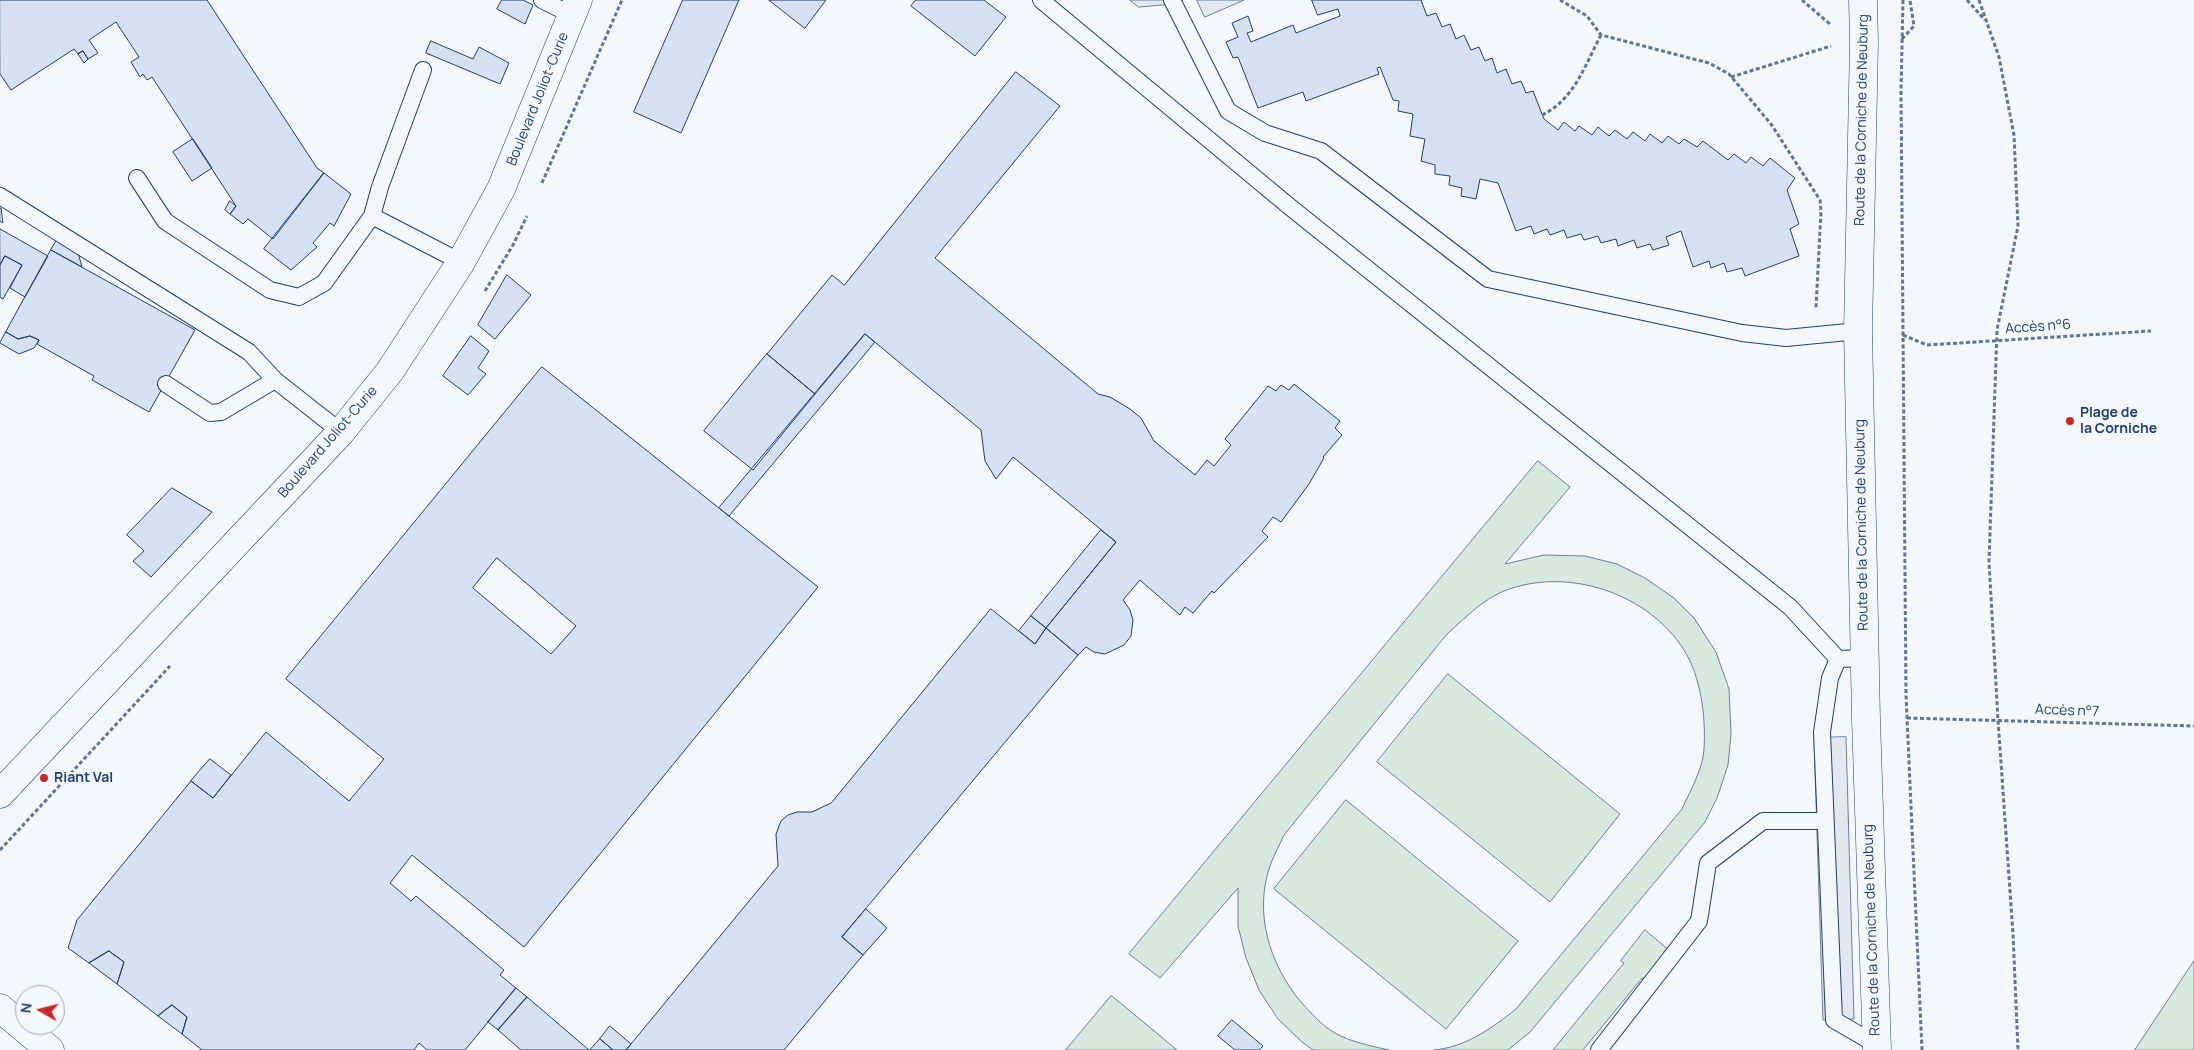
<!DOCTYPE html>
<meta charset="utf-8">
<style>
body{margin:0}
#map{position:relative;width:2194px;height:1050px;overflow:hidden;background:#f4f7fb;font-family:Manrope,sans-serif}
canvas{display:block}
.north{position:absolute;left:15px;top:985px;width:50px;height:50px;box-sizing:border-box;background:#f4f7fb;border:1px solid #9eadc5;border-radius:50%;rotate:278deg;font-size:14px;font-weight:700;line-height:20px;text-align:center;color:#1d3f73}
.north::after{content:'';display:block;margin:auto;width:18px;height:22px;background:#c62828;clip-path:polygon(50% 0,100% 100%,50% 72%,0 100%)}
</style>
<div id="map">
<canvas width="2194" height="1050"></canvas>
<div class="north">N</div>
</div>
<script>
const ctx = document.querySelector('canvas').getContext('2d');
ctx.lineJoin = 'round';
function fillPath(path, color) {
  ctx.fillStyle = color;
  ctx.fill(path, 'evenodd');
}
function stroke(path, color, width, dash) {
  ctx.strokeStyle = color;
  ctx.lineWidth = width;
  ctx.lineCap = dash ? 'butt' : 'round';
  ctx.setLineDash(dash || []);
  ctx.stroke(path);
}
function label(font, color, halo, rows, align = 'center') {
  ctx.font = font + ' Manrope,sans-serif';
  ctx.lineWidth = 4;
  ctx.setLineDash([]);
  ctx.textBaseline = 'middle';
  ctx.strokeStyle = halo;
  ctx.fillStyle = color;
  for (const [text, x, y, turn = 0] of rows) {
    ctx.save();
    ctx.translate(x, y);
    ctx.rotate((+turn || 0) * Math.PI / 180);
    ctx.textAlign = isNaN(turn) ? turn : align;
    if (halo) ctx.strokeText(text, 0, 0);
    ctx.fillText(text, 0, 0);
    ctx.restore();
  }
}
const green = new Path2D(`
 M1538,461L1570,487L1505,564L1544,555L1585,556L1617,564L1645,578L1674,598L1694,618L1716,652L1729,689L1731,734L1728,765L1717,798L1705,822L1530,1032L1508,1050H1434C1466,1047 1492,1028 1516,1009L1682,809C1690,791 1703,769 1704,749C1706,717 1701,677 1684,650C1648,593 1567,566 1504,591C1482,600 1464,619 1447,634L1284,835C1280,844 1275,853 1271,863C1253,911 1269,964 1301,1002C1310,1012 1322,1026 1335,1033C1351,1042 1371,1046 1389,1050H1313L1302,1042L1278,1019L1259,990L1246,958L1238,926V888L1160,978L1129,954Z
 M1448,674L1620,814L1550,902L1377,762Z
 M1346,800L1518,941L1446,1029L1274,889Z
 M1645,930L1670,951L1646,981L1642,978L1583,1050H1553L1624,963L1621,961Z
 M2194,961V1050H2135Z
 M1111,996H1112L1177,1050H1066Z`);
fillPath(green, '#d7e8df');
stroke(green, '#687fa3', 1);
const parking = new Path2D(`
 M1130,0H1183L1174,4L1139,7Z
 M1197,0H1244L1205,17Z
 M1846,737L1854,1019L1823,1020L1814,738Z`);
fillPath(parking, '#e3e8f0');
stroke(parking, '#687fa3', 1);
const building = new Path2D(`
 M0,0H207L317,168L324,173L273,239L248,219L243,224L230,214L236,206L152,77L147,80L143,74L140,77L131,62L139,57L116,22L89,40L98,53L88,59L83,51L78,54L74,49L11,90L0,74Z
 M502,0H523L533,5L525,24L497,9Z
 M683,0H739L681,133L634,112Z
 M769,0H826L805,28Z
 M916,0H984L1006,17L975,56L911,6Z
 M1312,0H1421L1427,16L1436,13L1442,27L1450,24L1456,39L1464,35L1471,50L1479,47L1485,61L1492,58L1497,73L1506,69L1512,84L1521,81L1526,93L1533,91L1544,119L1558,130L1564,122L1575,131L1579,126L1592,135L1598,127L1609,136L1615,130L1627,139L1633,132L1645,141L1650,134L1662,143L1668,136L1679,144L1684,139L1697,147L1703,141L1728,160L1734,154L1746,163L1751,157L1763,166L1770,158L1795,178L1787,190L1799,224L1790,229L1799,256L1745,276L1742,268L1727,272L1724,263L1711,268L1709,261L1693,267L1681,231L1666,237L1669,245L1653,250L1650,244L1637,248L1634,240L1618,246L1616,239L1601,243L1598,236L1584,240L1581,234L1567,238L1564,230L1550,235L1547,229L1534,234L1531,226L1516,231L1498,183L1480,179L1476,199L1461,196L1462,188L1449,185L1450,176L1435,174V165L1421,161L1425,139L1410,136L1413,114L1398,111L1399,101L1393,100L1380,67L1377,68L1379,74L1306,101L1303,92L1258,108L1238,57L1233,58L1226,42L1238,37L1232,23L1248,16L1253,31L1247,33L1251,42L1293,25L1296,33L1340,16L1338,9L1318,15Z
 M431,41L473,59L479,47L509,63L500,84L426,53Z
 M83,51L88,59L84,63L78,54Z
 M1016,72L1060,106L935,258L1098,394L1110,397L1130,409L1141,418L1154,441L1195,475L1207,460L1214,466L1231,445L1225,439L1268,386L1276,391L1281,385L1289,390L1294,384L1340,421L1335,428L1342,435L1323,457L1324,458L1309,484L1281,522L1273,517L1262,531L1268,537L1214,593L1212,591L1193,613L1185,607L1180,615L1140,580L1123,600L1130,610L1133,620L1131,636L1124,645L1105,654L1094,652L1086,647L1078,655L1046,628L1116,542L1013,457L996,479L985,461L981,430L865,334L815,394L767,354L832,275L844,285Z
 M193,139L212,168L192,181L173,152Z
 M324,173L351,194L334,226L330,223L313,243L317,247L291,270L264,249Z
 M230,201L236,206L230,214L225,210Z
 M0,208H1L3,223L0,221Z
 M0,229L48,256L25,297L10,288L22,265L5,256L0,265Z
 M58,238L77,249L82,267L51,250Z
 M51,250L195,330L149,412L92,380L94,376L37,344L39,340L30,336L18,339L6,332Z
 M5,256L22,265L3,299L0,297V265Z
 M507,275L531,295L495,339L478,325Z
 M6,332L18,339L30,336L39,340L34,348L19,354L0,343Z
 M865,334L875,342L729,516L719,508Z
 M471,336L489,351L478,368L486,374L468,395L443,376Z
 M767,354L815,394L753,470L704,431Z
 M542,367L818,587L524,947L412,855L390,883L411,901L416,896L504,970L500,975L516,988L465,1050H427L419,1043L414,1050H202L182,1034L187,1017L172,1005L158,1016L117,984L124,962L109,951L89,963L68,948L77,920L191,781L213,798L266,732L349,801L384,759L286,679ZM497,558L576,626L551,654L473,588Z
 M172,488L212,512L151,577L133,561L144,551L127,535Z
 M1101,530L1116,542L1046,628L1031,616Z
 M991,609L1035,644L1046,628L1078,655L842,937L863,955L784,1050H626L778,866L776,834L781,821L788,815L797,812H812L831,803Z
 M1031,616L1046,628L1035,644L1019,631Z
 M210,759L231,775L213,798L191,781Z
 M866,909L887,928L863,955L842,937Z
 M109,951L124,962L117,984L89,963Z
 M516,988L527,997L498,1030L488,1022Z
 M527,997L589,1050H521L498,1030Z
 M172,1005L187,1017L182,1034L158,1016Z
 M1232,1020L1263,1046L1259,1050H1235L1218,1036Z
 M610,1026L631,1044L626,1050H613L600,1039Z
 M600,1039L613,1050H590Z`);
fillPath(building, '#d5e0f0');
stroke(building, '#1d3f73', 1);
const lane = new Path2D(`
 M542,0L572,15
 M1041,0L1290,207L1790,607L1838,659L1866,658
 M1172,0L1228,111L1265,133L1321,151L1488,279L1742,333L1786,338L1858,331
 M137,178L165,221L270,290L299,297L324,283L372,216L380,187L423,70
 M0,196L249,352L275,380L341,432
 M372,216L461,262
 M166,384L210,413L221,412L275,380
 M1838,659L1830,678L1822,732L1834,1020L1877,1045
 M1599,1050L1699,921L1708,863L1763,821H1825`);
const street = new Path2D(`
 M0,1008L50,1050`);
const secondary = new Path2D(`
 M1863,0L1864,42L1858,331L1866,719L1877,1050
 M0,794L341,432L390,371L461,262L501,189L578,0`);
stroke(lane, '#1d3f73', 18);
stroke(street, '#1d3f73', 29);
stroke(secondary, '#1d3f73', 29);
stroke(new Path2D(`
 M1560,0L1587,16L1601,35L1709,63L1729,74L1771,124L1820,200L1821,211L1816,308
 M1802,0L1831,25
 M1903,0L1901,91L1906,695L1922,1050
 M1967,0L1985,20
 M1979,0L1999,57L2014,135L2018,226L1997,330L1989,562L1998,720L2013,934L2018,1050
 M1902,39L1914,26L1910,0
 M1731,77L1831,46
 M1542,115C1574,100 1585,65 1601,35
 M542,183L622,0
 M485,291L513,245L527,216
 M1903,335L1927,345L2151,331
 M1907,718L2194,726
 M0,850L170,666`), '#5e769c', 3, [4, 2.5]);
stroke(lane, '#f4f7fb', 16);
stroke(street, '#f4f7fb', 28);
stroke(secondary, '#f4f7fb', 28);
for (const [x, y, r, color] of [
 [2070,421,5,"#c62828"],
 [44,778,5,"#c62828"]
]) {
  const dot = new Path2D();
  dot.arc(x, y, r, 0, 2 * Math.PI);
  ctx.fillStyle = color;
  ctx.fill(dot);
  stroke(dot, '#f4f7fb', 2);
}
label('14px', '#1d3f73', '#f4f7fb', [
 ["Boulevard Joliot-Curie",538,99,-68],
 ["Route de la Corniche de Neuburg",1862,120,-89],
 ["Accès n°6",2038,327,-4],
 ["Boulevard Joliot-Curie",328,442,-49],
 ["Route de la Corniche de Neuburg",1862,525,-91],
 ["Accès n°7",2067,711,2],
 ["Route de la Corniche de Neuburg",1872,930,-92]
]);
label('bold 14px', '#1d3f73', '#f4f7fb', [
 ["Plage de",2080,413],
 ["la Corniche",2080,429],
 ["Riant Val",54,778]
], 'left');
</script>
